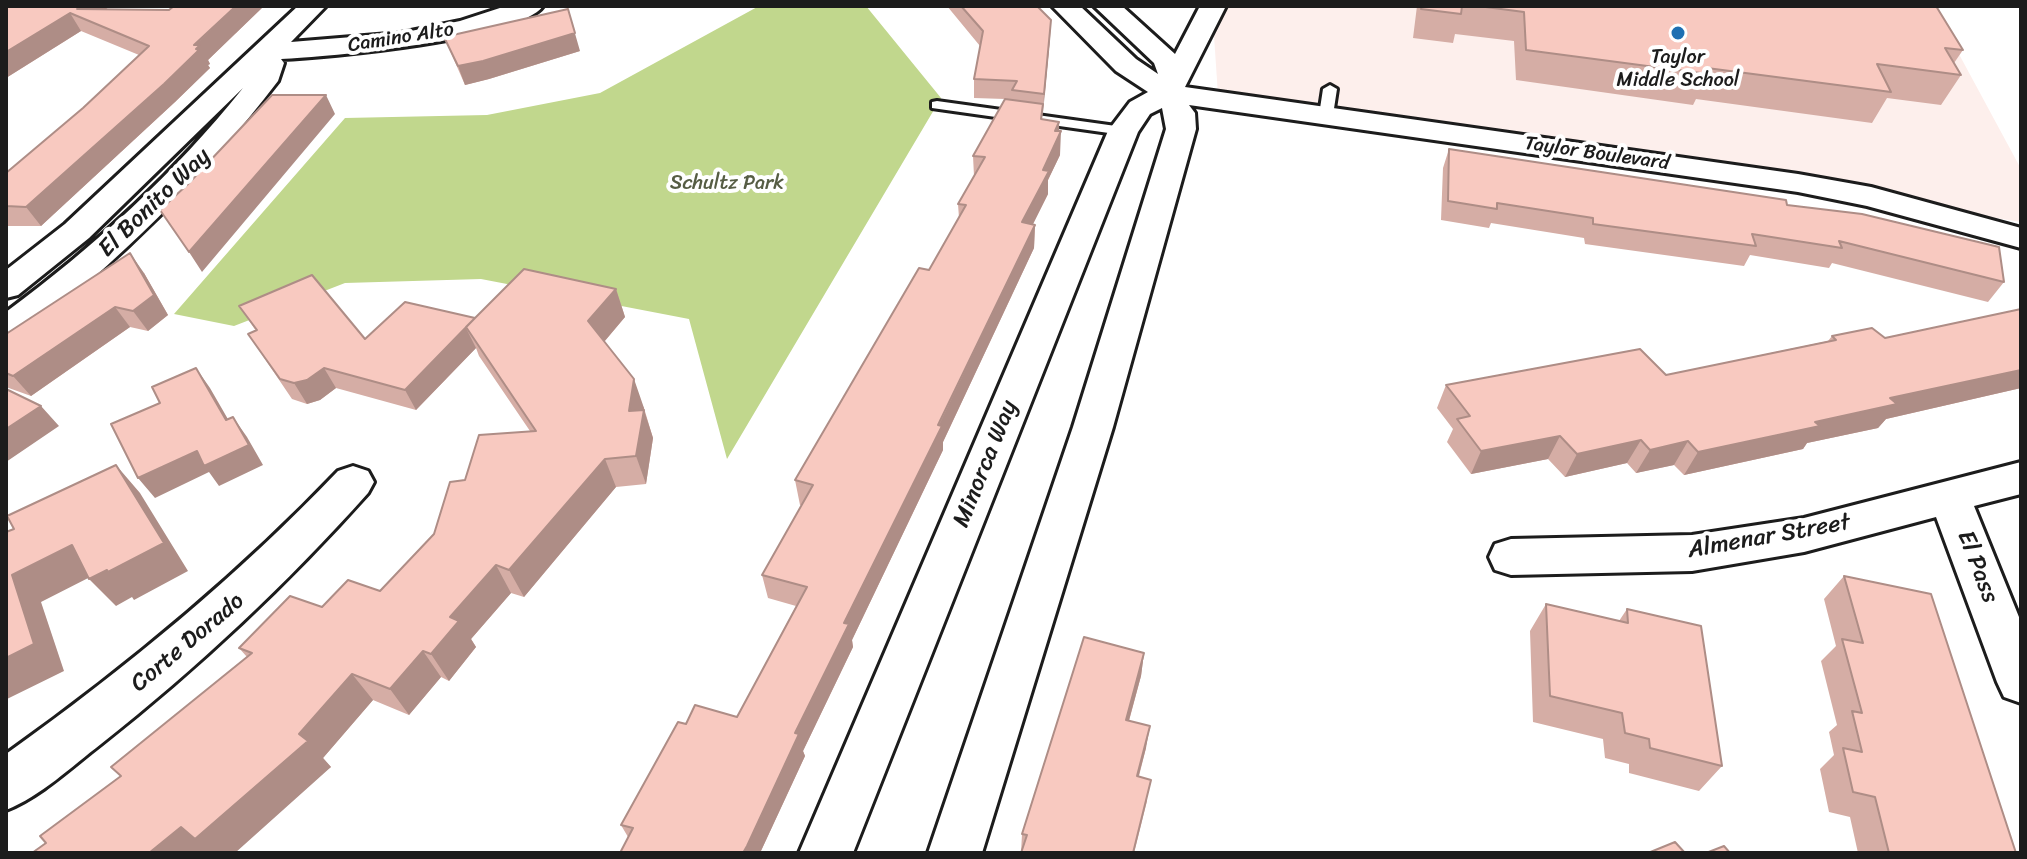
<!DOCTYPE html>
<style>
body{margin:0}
#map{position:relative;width:2027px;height:859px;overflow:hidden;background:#fff;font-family:Sriracha,sans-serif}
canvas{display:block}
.frame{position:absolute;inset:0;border:8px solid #1c1c1c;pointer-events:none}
</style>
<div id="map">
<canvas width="2027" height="859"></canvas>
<div class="frame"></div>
</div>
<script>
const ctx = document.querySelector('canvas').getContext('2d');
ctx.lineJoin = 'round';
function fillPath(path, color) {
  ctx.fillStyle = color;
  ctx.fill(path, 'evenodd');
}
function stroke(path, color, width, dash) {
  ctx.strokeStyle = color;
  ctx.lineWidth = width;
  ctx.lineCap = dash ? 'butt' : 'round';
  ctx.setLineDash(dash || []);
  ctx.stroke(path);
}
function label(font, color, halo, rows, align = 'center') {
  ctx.font = font + ' Sriracha,sans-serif';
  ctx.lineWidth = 8;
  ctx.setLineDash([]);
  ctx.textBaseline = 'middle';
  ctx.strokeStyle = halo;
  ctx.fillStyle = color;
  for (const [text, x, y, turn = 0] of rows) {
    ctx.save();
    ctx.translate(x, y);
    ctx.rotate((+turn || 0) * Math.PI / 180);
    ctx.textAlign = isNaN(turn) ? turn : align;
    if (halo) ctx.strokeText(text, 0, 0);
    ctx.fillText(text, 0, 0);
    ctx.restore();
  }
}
fillPath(new Path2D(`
 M1212,6H1933L2021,169V222L1218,95Z`), '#fdefec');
fillPath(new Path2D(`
 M759,6H866L941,98L727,459L689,319L481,279L345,283L234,326L174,314L345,118L487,115L600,93Z`), '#c1d78d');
const service = new Path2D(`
 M1330,85L1337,89L1333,115L1326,119L1319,115L1323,89Z
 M937,101L1123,127L1130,131L1123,135L932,108V102Z`);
const minor = new Path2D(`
 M298,6H326L291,42L401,33L460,21L506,6H543C519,40 326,57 281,59L284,63L278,81C202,180 117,263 19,339L6,342V312C94,247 174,174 243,88L89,238L18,295L6,298V270L65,224Z
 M1052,6H1080L1136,59L1158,74L1154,63L1094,6H1122L1175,54L1200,6H1226L1185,87L1798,174L1871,187L2021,228V248L1867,206L1798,192L1189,105L1195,113L1196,129L1113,427L982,853H928L1073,427L1166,129L1162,108L1150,114L1138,132L853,853H799L1108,131L1130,102L1148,92L1116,71Z
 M2021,462V494L1974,506L2021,622V703L2004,697L1997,682L1936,517L1804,552L1692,571L1511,575L1495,570L1489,557L1495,544L1511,539L1692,535L1804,518Z
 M353,466L368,471L374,482L368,493C286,585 197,668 101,744C71,767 41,796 6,810V754C125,669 237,577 338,471Z`);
stroke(service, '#1c1c1c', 6);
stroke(minor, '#1c1c1c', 6);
fillPath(service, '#fff');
fillPath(minor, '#fff');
fillPath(new Path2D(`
 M6,6H109L106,10H169L174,6H264L208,60L210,64L208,65L210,68L175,102L41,226H6V173L83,108L139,55L81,31L6,78Z
 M943,6H1037L1050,38L1042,119L1059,122L1060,155L1048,180V194L1033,224L1035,225L1034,248L943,442V450L852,640L853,647L803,751L805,756L760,853H620L628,837L621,825L686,724L737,717L796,606L768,598L762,575L802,505H800L795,480L929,270L959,218L958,204L974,176L973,156L1005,99L974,98V79L980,46L947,6Z
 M1417,6H1936L1963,50L1954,63L1961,75L1941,105L1887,98L1872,123L1696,99L1693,105L1516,80L1514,41L1455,34L1453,43L1413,38Z
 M444,37L580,51L489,79L465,85Z
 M1449,149L1787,205L2004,282L1988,302L1832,263L1829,268L1750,255L1744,266L1585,244L1584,238L1491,223L1489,228L1441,220L1443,168Z
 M144,273L168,315L148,331L130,327L31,396L6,387V334Z
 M616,289L625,317L604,342L644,408L653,438L646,484L616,487L524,597L511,593L471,639L476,647L449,681L441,677L409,715L373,700L323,758L331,767L208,853H32L46,843L121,776L247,657L239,648L322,607L380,591L434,534L465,480L530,431L479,356L476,348L416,410L336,388L320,400L307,404L292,399L248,334L256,331L239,306L365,339Z
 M2021,309V388L1886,419L1878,428L1807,443L1803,449L1684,475L1674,465L1636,473L1627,463L1565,477L1548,459L1471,474L1447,442L1453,429L1437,408L1446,385L1666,375L1828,341L1832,336L1885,338Z
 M1844,576L2016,853H1858L1850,817L1829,812L1820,769L1834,755L1829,732L1837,725L1821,661L1836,646L1824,599Z
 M1546,604L1619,621L1627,609L1722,766L1699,791L1629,773V764L1605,758L1603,739L1533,722L1530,631Z
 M1144,653L1141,676L1129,721L1146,748L1139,776L1147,801L1134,853H1021L1022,834Z`), '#d5ada5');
fillPath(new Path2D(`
 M81,6H109L93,22L77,9Z
 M236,6H264L208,60L210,64L208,65L210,68L175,102L41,226L26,207Z
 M568,9L580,51L489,79L465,85L458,66Z
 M70,13L81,31L6,78V52Z
 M1051,20L1050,38L1043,113L1044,94Z
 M326,95L335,114L202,272L189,252Z
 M1059,122V136L1061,131L1060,155L1048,180V194L1022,246V222Z
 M1035,225L1034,248L943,442V450L852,640L853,647L803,751L805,756L760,853H743L844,623Z
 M130,253L144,273L168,315L148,331L133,311Z
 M616,289L625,317L598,349L588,321Z
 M115,307L130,327L31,396L13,376Z
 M466,328L476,348L416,410L405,390Z
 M196,368L210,388L240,440L226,420Z
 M324,368L336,388L320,400L307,404L294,383Z
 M2021,370V388L1886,419L1878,428L1807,443L1803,449L1684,475L1698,452L1815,422L1890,398Z
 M634,379L644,408L639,439L629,411Z
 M41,406L59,426L6,462V429Z
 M644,410L653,438L646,484L636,456Z
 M233,417L247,437L263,465L219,486L209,472L155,498L138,478Z
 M1560,436L1548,459L1471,474L1481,451Z
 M1641,440L1627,463L1565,477L1577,454Z
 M1688,441L1674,465L1636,473L1650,450Z
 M605,459L616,487L524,597L509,570Z
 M116,465L140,493L188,571L134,600L132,597L116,606L89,579Z
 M72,545L98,573L41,602L64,671L7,699L6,658L12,575Z
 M496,565L511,593L471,639L476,647L449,681L431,654L450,617Z
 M423,651L441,677L409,715L390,689Z
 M1144,653L1141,676L1123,742L1126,720Z
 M352,674L373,700L323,758L331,767L235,853H212L210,851L208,853H149L299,734Z
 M1150,726L1146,748L1133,797L1137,776Z`), '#ae8d86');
const building = new Path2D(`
 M6,6H81L77,9L169,10L174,6H236L194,45H200L196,49L199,50L164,84L26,207L6,206V173L83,108L149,46L70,13L6,52Z
 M961,6H1037L1051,20L1044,94L1012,90L1017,81L974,79L983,31Z
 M1422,6H1462L1461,14L1421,9Z
 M1478,6H1936L1963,50L1945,48L1961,75L1877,64L1891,92L1707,68L1708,74L1526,50L1524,12Z
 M568,9L575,33L483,61L458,66L444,37Z
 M272,95H326L189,252L160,210L188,184Z
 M1005,99L1043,104L1041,119L1059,122L1055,131H1061L1043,170L1049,171L1022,222L1035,225L938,425L942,426L844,623L849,624L795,733L799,734L747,846L743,853H620L633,828L621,825L678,722L686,724L695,705L737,717L807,587L762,575L813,485L795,480L919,268L929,270L966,205L958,204L985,157L973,156Z
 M1449,149L1786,200L1787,205L1862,214L1999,247L2004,282L1839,241L1842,248L1752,234L1756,246L1593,224V218L1497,203V209L1448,201Z
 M130,253L154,295L133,311L115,307L13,376L6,373V334Z
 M524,269L616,289L588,321L634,379L629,411L644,410L636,456L605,459L509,570L496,565L450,617L459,621L431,654L423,651L390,689L352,674L299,734L308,741L195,839L181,827L149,853H32L46,843L40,836L121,776L111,767L252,653L239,648L290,596L322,607L348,580L380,591L434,534L450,482L465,480L479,435L536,431L466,327Z
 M312,275L365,339L405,302L475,318L405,390L324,368L307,380L294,383L280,379L248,334L257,330L239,306Z
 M2021,309V370L1890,398L1897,404L1815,422L1820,426L1698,452L1688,441L1650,450L1641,440L1577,454L1560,436L1481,451L1457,419L1470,416L1446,385L1640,349L1666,375L1836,340L1832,336L1872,328L1885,338Z
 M196,368L226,420L233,417L249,445L204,466L197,451L138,478L111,424L160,403L152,387Z
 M6,389L41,406L6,429Z
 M116,465L164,543L108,572L107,570L89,579L72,545L12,575L34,644L6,658V532L14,529L7,516Z
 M1844,576L1931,594L2016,853H1889L1875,797L1853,792L1843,748L1862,752L1852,711L1862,713L1842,639L1863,643Z
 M1546,604L1628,623L1627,609L1701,626L1722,766L1650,748L1649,739L1625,733L1622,713L1550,696Z
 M1084,637L1144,653L1126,720L1150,726L1137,776L1151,780L1133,853H1021L1027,835L1022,834Z
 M1675,842L1685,853H1648Z
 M1724,846L1730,853H1706Z`);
fillPath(building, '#f8c9c0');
stroke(building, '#ae8d86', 2);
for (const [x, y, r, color] of [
 [1678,33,8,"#1f6fb2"]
]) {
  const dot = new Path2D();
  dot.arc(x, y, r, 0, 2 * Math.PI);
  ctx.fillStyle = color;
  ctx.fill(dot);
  stroke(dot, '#fff', 3);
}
label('20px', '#1c1c1c', '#fff', [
 ["Camino Alto",401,38,-9],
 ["Taylor Boulevard",1597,154,8]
]);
label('20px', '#1c1c1c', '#fff', [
 ["Taylor",1678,58],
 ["Middle School",1678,81]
]);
label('20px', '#565d44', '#fff', [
 ["Schultz Park",727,184]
]);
label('24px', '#1c1c1c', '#fff', [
 ["El Bonito Way",155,203,-44],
 ["Minorca Way",986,464,-68],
 ["Almenar Street",1769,537,-10],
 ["El Pass",1977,567,69],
 ["Corte Dorado",188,643,-40]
]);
</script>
